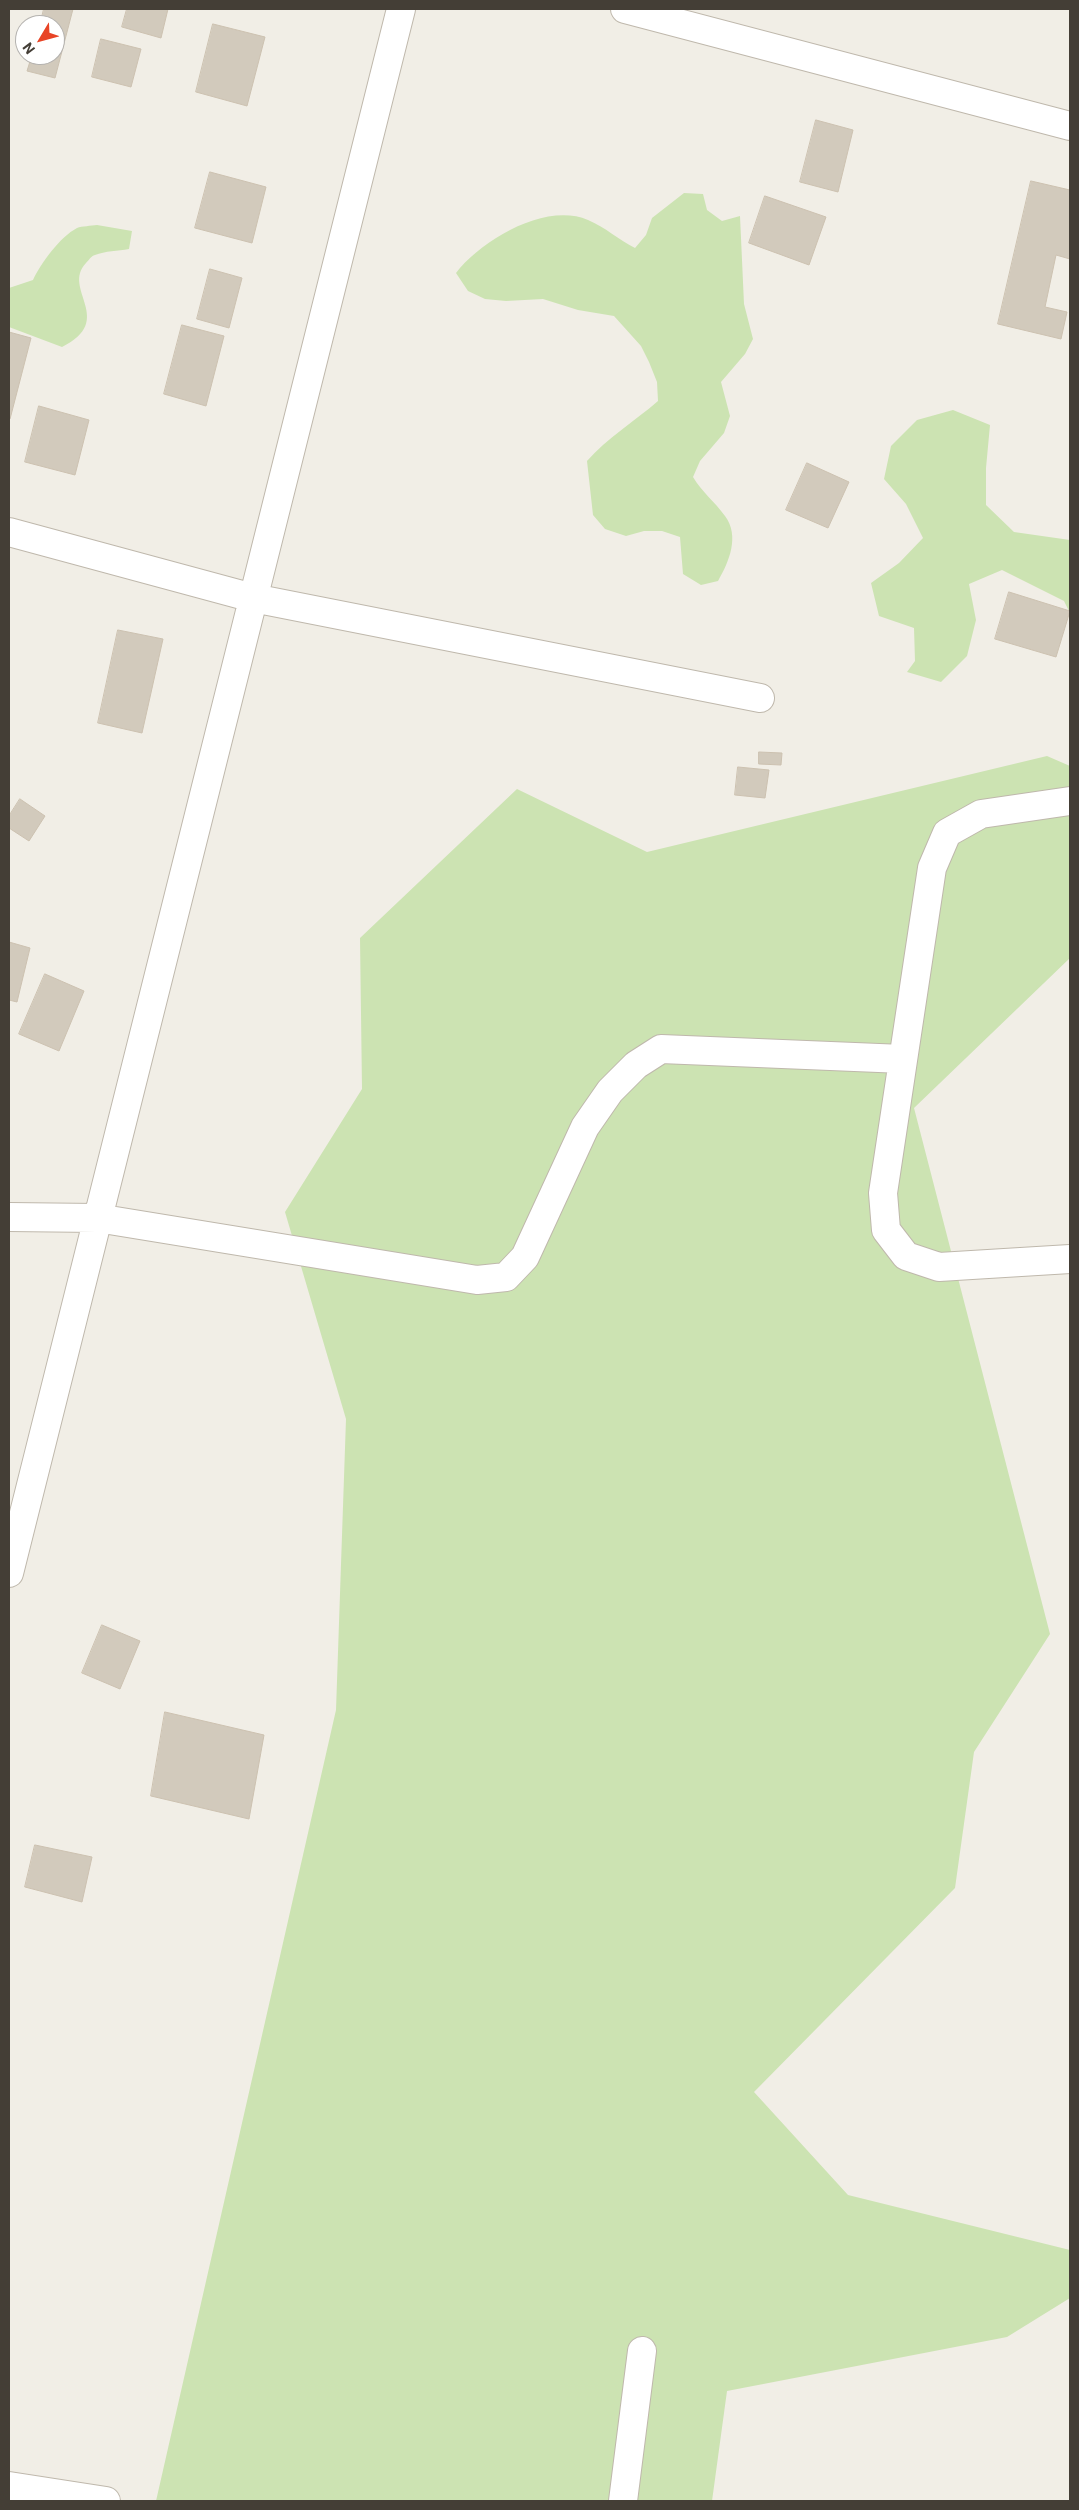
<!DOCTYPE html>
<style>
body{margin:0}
#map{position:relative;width:1079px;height:2510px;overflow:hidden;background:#f1eee6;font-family:Roboto,sans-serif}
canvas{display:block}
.frame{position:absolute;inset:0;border:10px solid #443e36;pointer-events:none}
.north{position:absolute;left:15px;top:15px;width:50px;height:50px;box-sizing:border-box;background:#fff;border:1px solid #b4b2af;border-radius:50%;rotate:233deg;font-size:14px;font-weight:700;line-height:20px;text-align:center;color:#443e36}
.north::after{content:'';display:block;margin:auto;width:18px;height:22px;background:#e84426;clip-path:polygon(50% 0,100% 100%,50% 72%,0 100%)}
</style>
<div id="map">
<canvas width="1079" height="2510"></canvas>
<div class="frame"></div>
<div class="north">N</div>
</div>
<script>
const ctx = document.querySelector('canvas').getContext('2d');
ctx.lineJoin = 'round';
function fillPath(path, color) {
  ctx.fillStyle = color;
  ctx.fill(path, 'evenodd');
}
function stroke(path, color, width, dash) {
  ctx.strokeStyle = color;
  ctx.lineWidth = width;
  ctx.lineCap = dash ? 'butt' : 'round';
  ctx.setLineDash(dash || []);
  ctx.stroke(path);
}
fillPath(new Path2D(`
 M684,193L703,194L707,210L722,221L740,216L744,304L753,339L745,354L721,382L730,416L724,433L700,461L693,477C702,492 715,502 725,516C740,536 729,562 718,581L701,585L683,574L680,537L662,531H644L626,536L605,529L593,515L587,461C607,438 635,421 658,401L657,382L649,362L641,346L614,316L578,310L543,299L506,301L485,299L468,291L456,273C482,240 545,202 588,220C605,227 619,240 635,248L646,235L652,218Z
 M97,225L132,231L129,249C118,251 105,251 95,255C91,256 89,260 86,263C61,289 117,320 62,347L9,327V288L33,280C41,263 60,237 77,228C82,226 91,226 97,225Z
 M953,410L990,425L986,468V505L1014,532L1070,540V613L1064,601L1002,570L969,584L976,620L967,656L941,682L907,672L915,661L914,628L879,616L871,583L899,563L923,538L906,504L884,479L891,446L917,420Z
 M1047,756L1070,766V958L914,1108L1050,1634L974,1752L955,1888L754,2092L848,2195L1070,2250V2298L1007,2337L727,2391L712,2501H156L336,1710L346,1419L285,1212L362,1089L360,938L517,789L647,852Z`), '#cce3b2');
const building = new Path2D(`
 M44,9H73L55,78L27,71L32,55H55V25H40Z
 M127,9H168L161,38L122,27Z
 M213,24L265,37L247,106L196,92Z
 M101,39L141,49L131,87L92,77Z
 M816,120L853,130L838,192L800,182Z
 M210,172L266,187L252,243L195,228Z
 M1031,181L1070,190V259L1056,255L1045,307L1067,312L1061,339L998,324Z
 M765,196L826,217L809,265L749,243Z
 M210,269L242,278L229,328L197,319Z
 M182,325L224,336L206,406L164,394Z
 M9,332L31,338L10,419L9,418Z
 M39,406L89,420L75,475L25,462Z
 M807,463L849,482L828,528L786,510Z
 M1009,592L1070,611L1056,657L995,639Z
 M118,630L163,639L142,733L98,723Z
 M759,752L782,753L781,765L759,764Z
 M738,767L769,770L765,798L735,795Z
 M20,799L45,816L29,841L9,828V816Z
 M9,942L30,948L17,1002L9,1000Z
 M45,974L84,991L59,1051L19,1034Z
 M102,1625L140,1641L120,1689L82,1673Z
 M165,1712L264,1735L249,1819L151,1796Z
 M35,1845L92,1857L82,1902L25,1887Z`);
fillPath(building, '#d2cabc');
stroke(building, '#ccc1b0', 1);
const minor = new Path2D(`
 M625,9L1070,126
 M9,532L253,598L760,698
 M1070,801L981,814L947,833L932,868L883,1193L886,1230L906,1256L939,1267L1070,1259
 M9,1217L97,1218L477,1280L506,1277L525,1257L585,1127L610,1091L636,1065L661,1049L903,1059
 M9,1573L401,9
 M9,2486L106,2501
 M623,2501L642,2351`);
stroke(minor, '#bfb8ac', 30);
stroke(minor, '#fff', 28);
</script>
